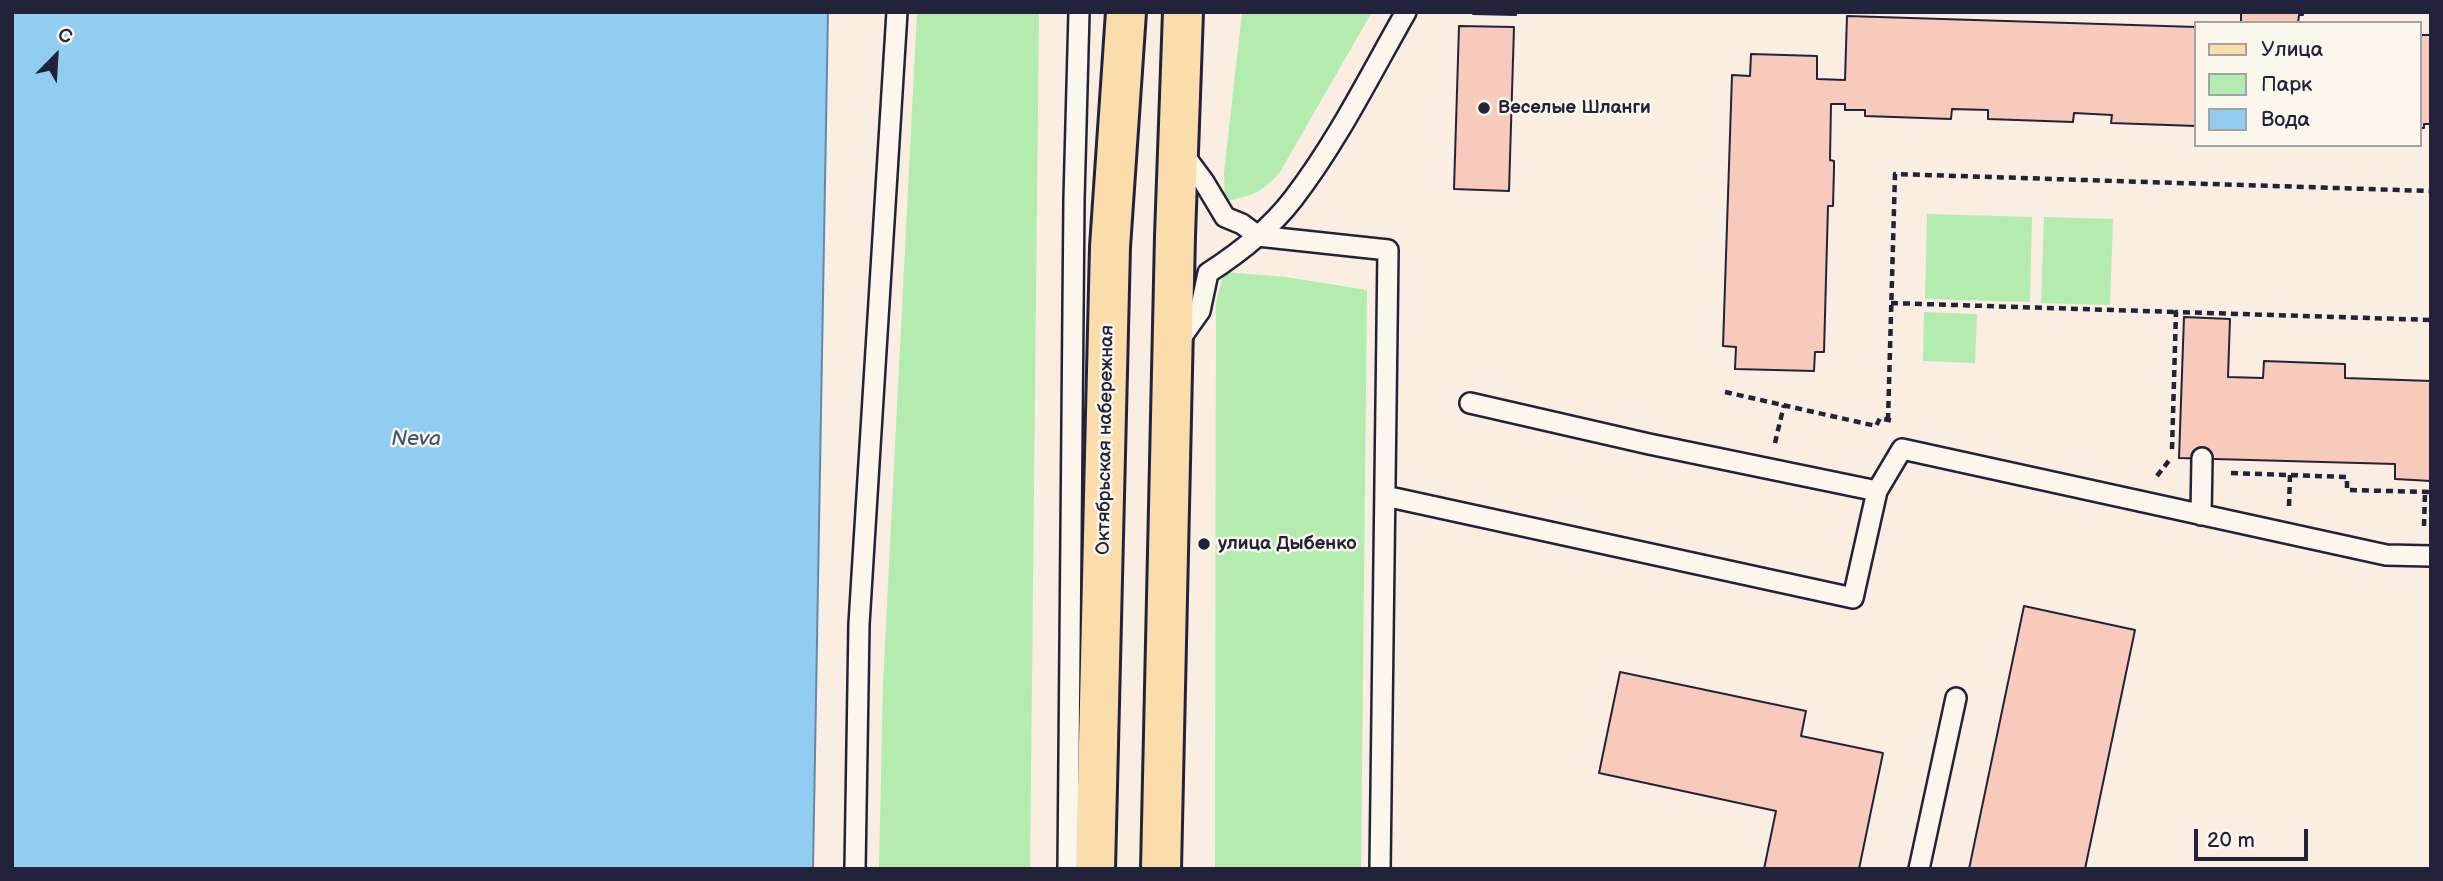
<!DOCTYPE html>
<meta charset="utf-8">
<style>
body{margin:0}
#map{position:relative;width:2443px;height:881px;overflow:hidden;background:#faeee2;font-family:"Balsamiq Sans",sans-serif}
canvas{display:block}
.frame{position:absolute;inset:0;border:14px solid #22223b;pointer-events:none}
.legend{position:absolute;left:2194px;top:21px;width:228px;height:126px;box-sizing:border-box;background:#fbf7ec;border:2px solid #a4a2a5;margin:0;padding:9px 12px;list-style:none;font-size:21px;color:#22223b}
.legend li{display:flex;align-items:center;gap:14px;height:35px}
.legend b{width:35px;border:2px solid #a4a2a5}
.north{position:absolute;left:21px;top:21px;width:70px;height:70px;-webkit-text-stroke:5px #fbf7ec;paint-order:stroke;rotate:24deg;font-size:19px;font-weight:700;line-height:28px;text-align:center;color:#22223b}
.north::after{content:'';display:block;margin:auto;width:24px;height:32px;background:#22223b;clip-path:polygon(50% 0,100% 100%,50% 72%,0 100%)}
.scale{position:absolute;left:2194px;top:829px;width:114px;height:32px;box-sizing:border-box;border:4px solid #22223b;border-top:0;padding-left:9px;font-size:21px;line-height:24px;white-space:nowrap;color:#22223b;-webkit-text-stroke:5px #fbf7ec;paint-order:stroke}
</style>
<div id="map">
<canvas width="2443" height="881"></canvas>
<div class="frame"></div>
<ul class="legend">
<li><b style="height:9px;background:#faddab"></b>Улица</li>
<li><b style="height:19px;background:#b4ebae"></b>Парк</li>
<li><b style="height:19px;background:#90cdf0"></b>Вода</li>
</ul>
<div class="north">С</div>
<div class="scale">20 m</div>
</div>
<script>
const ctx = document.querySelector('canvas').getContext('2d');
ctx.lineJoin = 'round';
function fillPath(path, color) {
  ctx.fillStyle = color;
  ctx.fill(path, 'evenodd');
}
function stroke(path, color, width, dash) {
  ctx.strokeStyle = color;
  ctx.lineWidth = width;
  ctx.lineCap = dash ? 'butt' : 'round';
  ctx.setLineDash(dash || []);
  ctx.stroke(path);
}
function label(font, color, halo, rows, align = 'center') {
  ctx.font = font + ' "Balsamiq Sans",sans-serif';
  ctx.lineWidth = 5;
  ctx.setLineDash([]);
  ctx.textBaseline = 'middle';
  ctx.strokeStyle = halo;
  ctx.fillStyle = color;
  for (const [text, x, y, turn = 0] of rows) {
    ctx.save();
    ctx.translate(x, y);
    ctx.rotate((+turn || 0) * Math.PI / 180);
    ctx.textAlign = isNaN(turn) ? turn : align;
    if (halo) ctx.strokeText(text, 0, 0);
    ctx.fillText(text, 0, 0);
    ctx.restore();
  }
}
fillPath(new Path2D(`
 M917,12H1039L1030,869H879L883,683Z
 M1242,12H1372L1280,172C1262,193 1252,196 1225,201L1224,173Z
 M1927,214L2032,217L2030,302L1925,299Z
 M2044,217L2113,219L2110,305L2041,303Z
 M1224,272L1286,277L1367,290L1361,869H1215L1216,303Z
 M1924,312L1977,314L1975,363L1923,361Z`), '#b4ebae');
const water = new Path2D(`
 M12,12H828L813,869H12Z`);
fillPath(water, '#90cdf0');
stroke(water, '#6489a8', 2);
const building = new Path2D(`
 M1473,12H1516V15L1473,14Z
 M2236,12H2303V15H2299L2298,23H2241V13Z
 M1847,16L2196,27V126L2111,123L2112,115L2074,113L2073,122L1988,119V110L1952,109L1951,119L1865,116V110H1845V104H1831L1830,160L1834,161V168L1833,206H1828L1824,352H1815L1814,371L1735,369L1736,347L1723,346L1732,75L1750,76L1751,54L1817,56V79L1845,80Z
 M1459,26L1514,27L1509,191L1454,189Z
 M2420,35H2431V124H2424V128H2420Z
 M2184,317L2230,319L2228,377L2263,378L2264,361L2345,364V378L2431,381V481L2395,479V464L2179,458Z
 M2024,606L2135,630L2085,869H1969Z
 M1620,672L1806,711L1801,736L1883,753L1859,869H1764L1776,811L1599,773Z`);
fillPath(building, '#f8cabb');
stroke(building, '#22223b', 2);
const service = new Path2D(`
 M1181,151L1204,182L1225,217L1242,224L1258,236L1388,250L1380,869
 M1178,342L1200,311L1208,273C1239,253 1270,229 1293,199C1337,142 1370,75 1406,12
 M1877,491L1902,449L2386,555L2431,556
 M1385,496L1853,598L1877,491L1649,444L1470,403
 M2201,515L2202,458
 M855,869L859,624L897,12
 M1068,869L1074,199L1079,12
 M1919,869L1956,698`);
const primary = new Path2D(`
 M1095,869L1110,247L1126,12
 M1161,869L1175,236L1183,12`);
stroke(service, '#22223b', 24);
stroke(primary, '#22223b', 44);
stroke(new Path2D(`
 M1891,303L2176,312
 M1725,392L1876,426L1880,418L1893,421
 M1888,420L1895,174L2431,191
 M1775,443L1784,405
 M2172,449L2176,312L2431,320
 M2231,473L2347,477V490L2431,492
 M2157,476L2171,458
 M2289,506L2290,475
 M2424,526L2425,492`), '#22223b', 4.5, [7, 5]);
stroke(service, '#fbf7ec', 19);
stroke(primary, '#faddab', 38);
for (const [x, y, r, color] of [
 [1484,108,7,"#22223b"],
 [1204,544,7,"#22223b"]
]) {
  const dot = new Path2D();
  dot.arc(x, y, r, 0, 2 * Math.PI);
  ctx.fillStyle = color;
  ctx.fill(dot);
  stroke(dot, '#fbf7ec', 2.5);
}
label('bold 19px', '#22223b', '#fbf7ec', [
 ["Веселые Шланги",1498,108],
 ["улица Дыбенко",1218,544]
], 'left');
label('19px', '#22223b', '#fbf7ec', [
 ["Октябрьская набережная",1106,440,-89]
]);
label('italic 21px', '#435571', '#fbf7ec', [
 ["Neva",416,440]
]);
</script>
